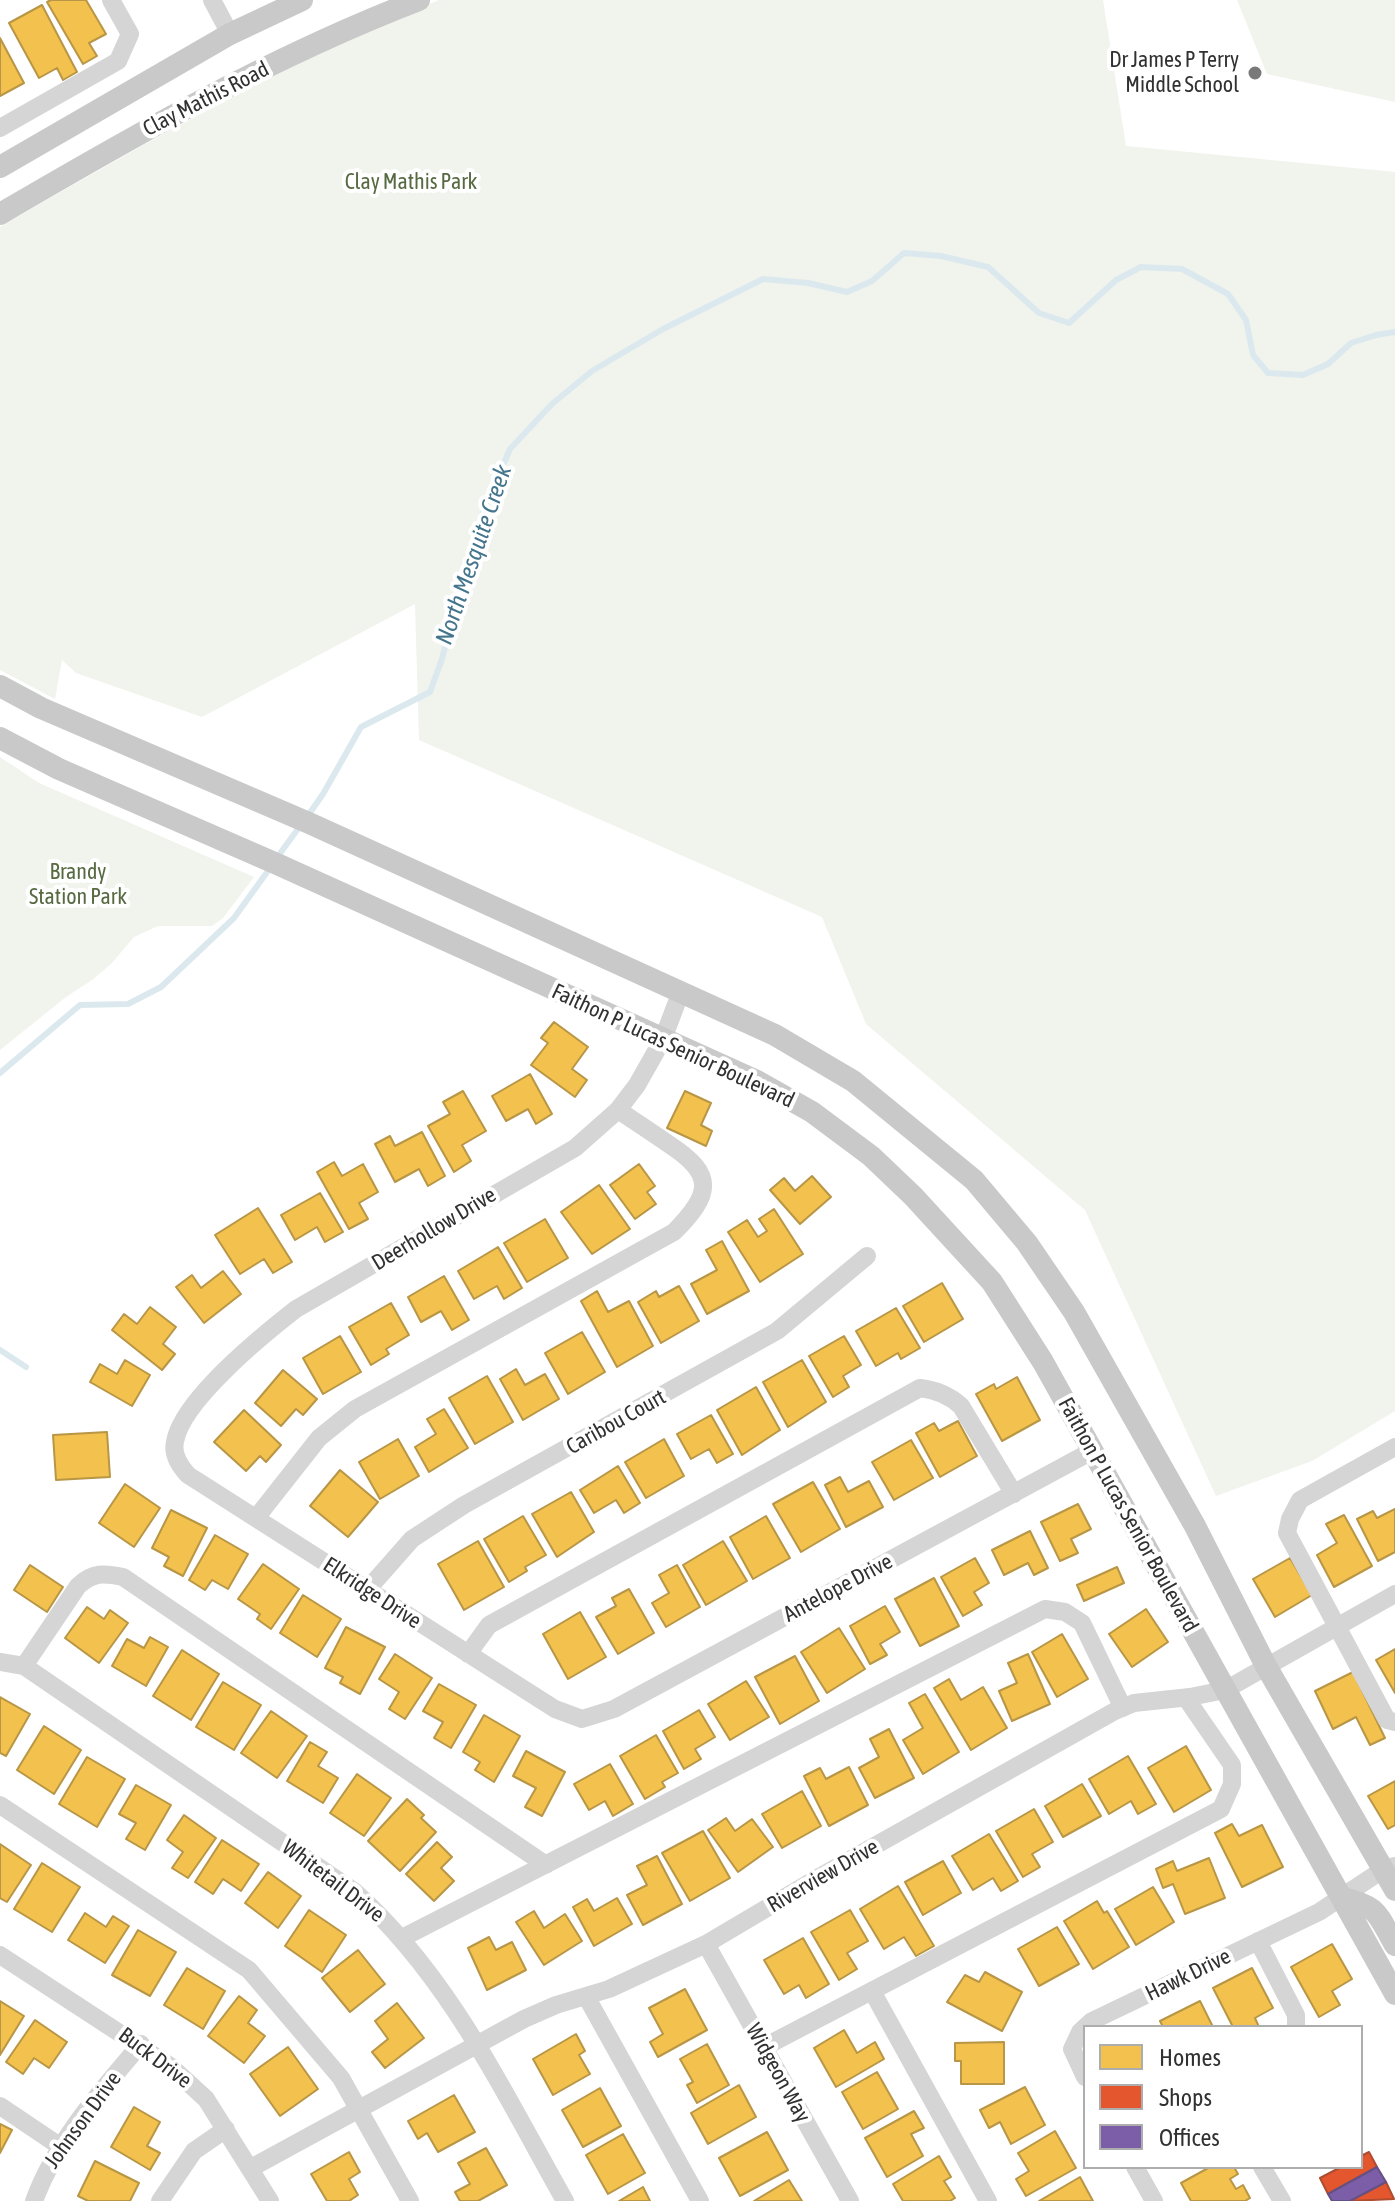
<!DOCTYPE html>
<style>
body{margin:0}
#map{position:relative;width:1395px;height:2201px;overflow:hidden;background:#fff;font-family:"Asap Condensed",sans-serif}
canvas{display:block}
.legend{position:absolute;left:1083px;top:2025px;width:280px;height:144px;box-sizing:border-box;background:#fff;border:2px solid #adadad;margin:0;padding:10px 14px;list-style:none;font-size:24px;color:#313131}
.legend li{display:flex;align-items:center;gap:16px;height:40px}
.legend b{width:40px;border:2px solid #adadad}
</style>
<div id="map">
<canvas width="1395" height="2201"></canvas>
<ul class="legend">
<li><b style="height:22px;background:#f2c14e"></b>Homes</li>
<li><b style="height:22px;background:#e4572e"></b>Shops</li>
<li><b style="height:22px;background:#7b5ea7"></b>Offices</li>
</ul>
</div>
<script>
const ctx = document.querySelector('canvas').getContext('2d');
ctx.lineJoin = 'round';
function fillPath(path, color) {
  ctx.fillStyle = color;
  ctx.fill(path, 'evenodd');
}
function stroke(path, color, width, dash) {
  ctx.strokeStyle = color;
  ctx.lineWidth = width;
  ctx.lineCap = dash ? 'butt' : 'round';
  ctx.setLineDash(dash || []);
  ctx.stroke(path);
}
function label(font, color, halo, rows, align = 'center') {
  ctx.font = font + ' "Asap Condensed",sans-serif';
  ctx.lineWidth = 8;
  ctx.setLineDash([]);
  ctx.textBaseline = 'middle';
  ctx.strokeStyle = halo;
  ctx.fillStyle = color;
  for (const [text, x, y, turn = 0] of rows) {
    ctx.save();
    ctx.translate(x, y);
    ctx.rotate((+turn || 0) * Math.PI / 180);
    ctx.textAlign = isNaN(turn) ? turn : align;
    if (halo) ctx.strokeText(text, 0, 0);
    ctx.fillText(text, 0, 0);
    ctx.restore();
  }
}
fillPath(new Path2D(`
 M439,0H1103L1126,146L1395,172V1411L1312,1461L1216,1496L1085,1210L866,1024L822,917L419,740L415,604L202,717L76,673L62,660L55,699L0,670V227C143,144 286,63 439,0Z
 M1237,0H1395V102L1267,74Z
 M0,757L39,783L254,877L223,918L212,926H158L134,937L111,964L92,980L66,997L0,1050Z`), '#f1f3ed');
const homes = new Path2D(`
 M51,0H86L106,34L89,43L97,56L83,64L47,2Z
 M42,5L77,72L63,80L57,68L39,78L9,23Z
 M0,38L24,83L0,96Z
 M554,1022L588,1047L572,1069L587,1080L575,1097L531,1065L548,1043L541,1038Z
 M530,1074L552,1114L536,1124L528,1109L506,1121L492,1096Z
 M463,1091L486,1131L462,1145L471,1161L454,1172L428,1126L450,1114L443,1102Z
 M685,1091L711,1103L701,1125L712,1131L706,1146L667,1128Z
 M422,1132L445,1176L428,1186L419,1169L395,1182L375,1144L390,1136L395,1146Z
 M334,1162L342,1176L363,1164L378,1192L359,1203L368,1219L349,1229L317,1172Z
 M639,1164L655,1186L647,1192L656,1204L635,1219L610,1185Z
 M812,1176L831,1197L800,1224L770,1190L784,1178L795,1191Z
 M599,1185L630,1229L592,1254L561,1212Z
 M320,1193L343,1232L325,1242L317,1227L295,1240L281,1215Z
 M258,1208L292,1262L273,1273L264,1259L240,1274L215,1235Z
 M774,1209L803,1254L760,1282L728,1232L747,1220L758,1237L767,1231L759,1219Z
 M545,1219L568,1258L527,1282L504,1243Z
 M722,1241L749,1291L707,1314L691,1284L717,1270L706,1250Z
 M498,1247L522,1288L504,1299L497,1286L474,1299L458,1271Z
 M223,1271L241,1294L204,1323L176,1287L192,1275L201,1288Z
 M444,1276L469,1320L452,1330L441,1311L421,1322L408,1297Z
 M942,1283L963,1319L924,1342L903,1306Z
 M679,1286L699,1321L661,1343L638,1302L656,1291L659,1297Z
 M597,1291L608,1312L629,1301L653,1346L617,1367L581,1301Z
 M391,1303L409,1335L386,1349L389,1354L371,1365L349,1327Z
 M150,1307L176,1327L163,1344L175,1354L162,1370L112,1330L124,1314L137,1324Z
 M896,1308L920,1348L901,1359L898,1353L876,1366L856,1331Z
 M582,1332L605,1372L568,1394L545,1353Z
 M340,1336L361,1372L323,1394L303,1358Z
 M844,1336L861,1365L843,1376L849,1387L833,1397L809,1356Z
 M125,1360L150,1375L132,1406L90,1382L100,1364L117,1374Z
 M802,1360L826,1402L788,1427L763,1382Z
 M516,1369L525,1385L545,1374L559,1399L523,1420L500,1379Z
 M283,1370L317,1399L303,1415L296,1409L281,1426L255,1403Z
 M487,1376L513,1422L475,1444L449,1398Z
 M1017,1377L1040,1420L1002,1441L976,1394L994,1384L996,1389Z
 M756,1387L780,1430L742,1455L717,1410Z
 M444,1409L468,1448L429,1472L415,1447L436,1434L427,1419Z
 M244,1410L281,1445L266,1462L260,1456L246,1471L214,1442Z
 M711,1415L733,1454L717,1463L709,1449L691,1459L677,1434Z
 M958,1421L977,1456L940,1477L916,1433L934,1423L939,1431Z
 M107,1432L110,1477L56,1480L53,1435Z
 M398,1439L419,1476L380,1499L359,1462Z
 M664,1439L684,1476L646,1498L625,1462Z
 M911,1440L933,1478L894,1500L872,1462Z
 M618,1466L640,1503L624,1513L616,1500L594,1513L580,1490Z
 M340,1470L378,1502L348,1537L310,1506Z
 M840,1477L848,1492L869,1481L883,1507L846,1527L825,1485Z
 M813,1482L840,1529L801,1552L773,1504Z
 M125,1484L160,1508L134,1547L99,1523Z
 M571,1492L594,1532L557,1557L532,1514Z
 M1078,1504L1091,1529L1071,1539L1078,1553L1060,1561L1041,1522Z
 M1395,1509V1552L1378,1561L1357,1519L1373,1511L1377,1518Z
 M171,1510L207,1528L183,1576L164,1566L169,1557L152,1548Z
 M1344,1515L1372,1566L1334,1587L1317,1555L1337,1543L1326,1524Z
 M523,1516L546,1555L525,1567L527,1571L509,1582L484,1539Z
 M766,1516L790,1558L753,1579L730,1537Z
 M1030,1531L1048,1568L1034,1575L1028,1563L1004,1575L992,1550Z
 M215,1535L248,1554L228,1589L212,1580L205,1590L189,1580Z
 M478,1541L504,1587L464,1610L438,1564Z
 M723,1541L747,1581L706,1605L683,1565Z
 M975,1558L989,1583L974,1592L982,1605L963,1616L941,1577Z
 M1290,1558L1312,1595L1275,1617L1253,1579Z
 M263,1564L299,1589L271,1629L257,1619L260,1614L238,1599Z
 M30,1565L63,1587L47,1612L14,1590Z
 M677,1565L700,1607L666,1627L652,1603L669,1593L659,1575Z
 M1117,1567L1124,1583L1084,1601L1077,1585Z
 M934,1578L959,1626L920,1646L895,1599Z
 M629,1589L654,1633L618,1654L596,1617L616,1606L612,1598Z
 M303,1595L341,1619L317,1657L280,1633Z
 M885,1606L900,1632L880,1644L887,1655L870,1664L850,1626Z
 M87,1607L104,1619L110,1610L128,1623L99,1663L65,1638Z
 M1146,1609L1168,1642L1132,1667L1109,1634Z
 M580,1612L606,1657L568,1679L543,1634Z
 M346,1627L385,1647L360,1694L340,1683L343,1677L325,1668Z
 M839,1628L865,1669L827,1693L801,1652Z
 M1062,1634L1088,1679L1057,1697L1032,1652Z
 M150,1637L168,1647L146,1686L112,1666L127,1639L144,1648Z
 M1395,1649V1693L1376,1660Z
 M182,1650L219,1674L191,1720L153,1696Z
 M395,1654L432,1678L405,1719L389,1709L399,1692L379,1679Z
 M1028,1654L1050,1704L1012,1721L999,1691L1017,1683L1008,1663Z
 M795,1656L819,1701L780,1724L755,1677Z
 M1353,1672L1385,1738L1370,1745L1356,1717L1333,1729L1315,1691Z
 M949,1679L961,1700L983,1687L1007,1728L971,1750L934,1688Z
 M746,1681L769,1717L730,1740L708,1704Z
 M223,1682L261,1705L234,1750L196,1727Z
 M439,1684L476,1705L451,1748L434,1738L443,1722L423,1711Z
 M925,1694L959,1752L923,1774L903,1740L923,1728L909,1703Z
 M0,1697L30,1714L6,1756L0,1753Z
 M699,1710L715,1737L695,1749L701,1759L684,1769L663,1731Z
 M271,1711L307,1736L277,1778L241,1753Z
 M484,1715L520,1736L494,1782L475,1770L480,1762L463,1752Z
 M44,1726L81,1750L54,1794L17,1770Z
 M889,1729L914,1778L875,1798L859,1768L879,1757L870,1739Z
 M656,1735L678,1773L662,1782L665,1787L645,1799L620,1756Z
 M310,1742L327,1752L318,1766L338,1778L323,1803L287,1781Z
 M1186,1746L1211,1790L1174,1812L1148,1768Z
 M526,1751L565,1772L542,1816L525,1807L536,1788L513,1776Z
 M1128,1756L1156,1804L1138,1814L1131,1801L1109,1814L1089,1779Z
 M87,1757L125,1779L97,1827L59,1804Z
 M610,1764L633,1804L613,1816L605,1801L589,1810L574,1784Z
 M849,1767L868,1805L829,1826L804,1776L820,1768L826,1779Z
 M357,1774L391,1798L364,1836L330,1813Z
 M1395,1781V1825L1388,1829L1368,1796Z
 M1082,1784L1101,1816L1063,1837L1045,1806Z
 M136,1785L171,1805L145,1850L126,1839L136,1823L119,1814Z
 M802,1791L821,1826L782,1848L762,1814Z
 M407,1799L424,1815L421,1818L436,1832L400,1871L368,1841Z
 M1034,1809L1053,1842L1032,1854L1040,1867L1023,1877L996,1831Z
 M184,1815L216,1838L188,1878L172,1868L183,1852L167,1840Z
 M726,1818L735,1831L752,1819L773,1847L738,1872L708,1830Z
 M1232,1824L1239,1836L1262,1825L1283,1867L1242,1887L1215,1833Z
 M703,1831L730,1878L690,1901L662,1853Z
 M989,1834L1018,1881L1001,1891L993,1878L973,1890L952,1856Z
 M222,1840L259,1864L241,1891L223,1879L213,1894L195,1882Z
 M437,1842L452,1857L441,1868L454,1881L434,1901L406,1874Z
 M0,1844L31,1865L7,1902L0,1898Z
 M657,1856L682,1904L643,1925L627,1895L647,1885L637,1866Z
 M1209,1858L1225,1898L1185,1914L1173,1884L1163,1888L1156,1869L1173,1861L1177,1871Z
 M943,1861L961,1893L923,1915L905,1882Z
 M42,1863L80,1887L52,1932L14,1909Z
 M268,1872L301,1896L278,1928L245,1903Z
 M898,1886L934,1946L916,1956L904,1937L884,1949L860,1909Z
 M1153,1887L1174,1922L1136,1945L1115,1909Z
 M617,1898L632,1924L594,1946L573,1907L587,1899L594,1911Z
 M1097,1901L1104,1913L1107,1911L1129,1947L1093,1969L1064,1921Z
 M309,1910L346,1935L322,1972L285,1946Z
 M850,1910L868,1941L847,1953L857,1969L839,1980L811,1932Z
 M534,1911L544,1928L565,1914L582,1941L544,1965L516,1922Z
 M85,1913L106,1927L113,1916L129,1926L105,1963L68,1940Z
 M1057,1927L1079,1964L1039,1986L1018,1949Z
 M138,1930L176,1952L150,1996L112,1975Z
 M489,1937L496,1950L512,1942L526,1970L487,1990L468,1948Z
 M803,1938L829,1984L806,1998L799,1985L784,1994L764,1960Z
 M1332,1944L1352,1979L1332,1991L1340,2005L1319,2017L1291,1967Z
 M358,1950L385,1984L350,2012L322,1978Z
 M187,1968L225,1991L203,2029L164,2005Z
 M1252,1968L1273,2008L1255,2018L1259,2027H1233L1213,1988Z
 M985,1972L1022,1992L1002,2031L947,2002L965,1975L979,1982Z
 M685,1989L707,2030L658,2057L650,2042L663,2034L649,2008Z
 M239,1996L257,2010L248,2023L265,2036L244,2063L208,2036Z
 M0,2001L24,2016L0,2055Z
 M1200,2001L1213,2027H1163L1160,2021Z
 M397,2003L424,2038L385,2068L372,2052L388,2039L375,2021Z
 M35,2020L67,2042L49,2068L34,2058L23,2074L6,2062Z
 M844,2030L857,2053L875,2042L884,2059L836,2087L814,2048Z
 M576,2034L585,2051L579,2055L590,2074L553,2095L533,2059Z
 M1004,2042V2084H961V2061H955V2043Z
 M707,2044L729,2085L697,2103L687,2085L693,2082L680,2059Z
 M288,2047L318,2089L280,2116L250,2074Z
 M877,2072L898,2109L863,2129L842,2092Z
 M739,2085L756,2117L708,2144L691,2113Z
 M1025,2087L1045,2125L1011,2144L1000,2122L989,2128L980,2110Z
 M600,2088L621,2126L583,2147L562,2110Z
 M454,2095L475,2132L438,2152L427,2133L418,2139L408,2121Z
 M134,2107L160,2122L147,2146L160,2153L150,2170L111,2147Z
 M914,2111L924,2128L911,2134L923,2156L887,2177L865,2138Z
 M0,2124L12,2130L0,2153Z
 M1055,2131L1076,2168L1026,2196L1016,2179L1029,2171L1018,2153Z
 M767,2132L788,2170L740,2196L719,2158Z
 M623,2134L645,2173L608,2194L586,2155Z
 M486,2148L507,2185L478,2201H460L455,2192L470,2184L458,2163Z
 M349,2152L360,2172L349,2179L358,2195L349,2201H327L311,2174Z
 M939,2156L951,2177L944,2181L955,2198L950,2201H903L893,2184Z
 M95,2161L139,2183L130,2201H88L78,2196Z
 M1210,2167H1234L1238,2174L1230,2179L1236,2189L1243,2185L1250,2198L1245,2201H1191L1181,2183Z
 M1080,2177L1093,2201H1039Z
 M789,2180L802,2201H754Z
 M643,2187L650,2201H619Z`);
fillPath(homes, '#f2c14e');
stroke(homes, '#b89645', 2);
const shops = new Path2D(`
 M1369,2152L1377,2167L1328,2194L1320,2178L1341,2167H1361V2156Z
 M1386,2182L1394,2199L1350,2201Z`);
fillPath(shops, '#e4572e');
stroke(shops, '#ae4c2f', 2);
const offices = new Path2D(`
 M1377,2167L1386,2182L1350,2201H1332L1328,2194Z`);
fillPath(offices, '#7b5ea7');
stroke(offices, '#655084', 2);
stroke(new Path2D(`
 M307,817L323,794L361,727L430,692L442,659L466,564L483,512L510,449L552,404L592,371L663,329L763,279L808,283L847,292L872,281L904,253L941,256L988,267L1039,313L1069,323L1116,280L1141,267L1182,269L1228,294L1246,320L1253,355L1268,373L1303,375L1328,364L1351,343L1376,335L1395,332
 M276,859L300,826
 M0,1073L80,1005L128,1004L161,987L234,918L270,868
 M0,1350L26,1367`), '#dbe9ef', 6);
stroke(new Path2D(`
 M212,0L230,34
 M0,128L118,61L130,34L111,0
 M680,994L663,1039L637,1085L618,1110L575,1148L296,1309C264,1334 181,1401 175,1442C172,1455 180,1466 188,1475L555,1709L582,1719L614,1709L1092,1451
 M1395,1447L1300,1500L1290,1519L1287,1533L1387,1720L1395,1722
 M256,1518L319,1438L355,1409L674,1232C711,1195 716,1175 670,1145C653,1133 636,1122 618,1110
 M367,1590L412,1539L464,1505L777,1331L867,1256
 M468,1654L489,1625L920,1388C937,1390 949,1395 961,1406L1014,1494
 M0,1662L24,1666L355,1892C449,1976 504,2093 565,2201
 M24,1666L78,1586C93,1572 104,1573 123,1577L546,1865
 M0,1805L249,1970L341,2078L410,2201
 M402,1938L1045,1609L1065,1612L1082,1623L1123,1708
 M1258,1941L1296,2015V2027
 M706,1944L850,2201
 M0,1955L170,2066L206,2099L270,2201
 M872,1991L988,2201
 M586,1996L700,2201
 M764,2047L1221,1809L1232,1784V1765L1186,1698
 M1085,2077L1072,2049L1080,2032L1092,2021L1319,1912L1384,1869L1395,1866
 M0,2106L61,2147
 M1135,2167L1154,2201
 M1262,2167L1282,2201
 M251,2168L524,2019L556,2005L609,1989L706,1944L821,1876L1115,1711L1134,1703L1190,1697L1225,1690L1395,1594
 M34,2201C56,2141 100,2092 141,2044
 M160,2201L194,2151L226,2129`), '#d5d5d5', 18);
stroke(new Path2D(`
 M0,167L230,34L302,0
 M0,214C135,135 273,56 419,0
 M0,686L41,708L309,823L775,1035L853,1081L974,1180L1027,1243L1074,1312L1195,1526L1266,1666L1395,1890
 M0,738L59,769L277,864L757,1081L812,1112L871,1156L913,1196L992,1282L1043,1362L1395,1994
 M1342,1898C1379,1906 1377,1914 1395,1945`), '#c9c9c9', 22);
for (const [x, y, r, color] of [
 [1255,73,8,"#797979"]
]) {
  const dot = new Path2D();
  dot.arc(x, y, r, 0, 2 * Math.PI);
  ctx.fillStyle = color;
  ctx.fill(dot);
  stroke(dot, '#fff', 3);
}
label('22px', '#313131', '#fff', [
 ["Dr James P Terry",1239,60],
 ["Middle School",1239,85]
], 'right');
label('22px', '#313131', '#fff', [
 ["Clay Mathis Road",206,99,-27],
 ["Faithon P Lucas Senior Boulevard",673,1046,25],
 ["Deerhollow Drive",434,1229,-31],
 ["Caribou Court",616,1422,-29],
 ["Faithon P Lucas Senior Boulevard",1128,1515,61],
 ["Antelope Drive",838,1588,-28],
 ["Elkridge Drive",372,1593,33],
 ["Riverview Drive",823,1876,-30],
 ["Whitetail Drive",333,1881,37],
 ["Hawk Drive",1188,1975,-26],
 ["Buck Drive",155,2058,37],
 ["Widgeon Way",778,2073,61],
 ["Johnson Drive",83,2120,-54]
]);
label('22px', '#576a42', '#fff', [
 ["Clay Mathis Park",411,182],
 ["Brandy",78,872],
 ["Station Park",78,897]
]);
label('italic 24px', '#45758d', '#fff', [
 ["North Mesquite Creek",474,555,-71]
]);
</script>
